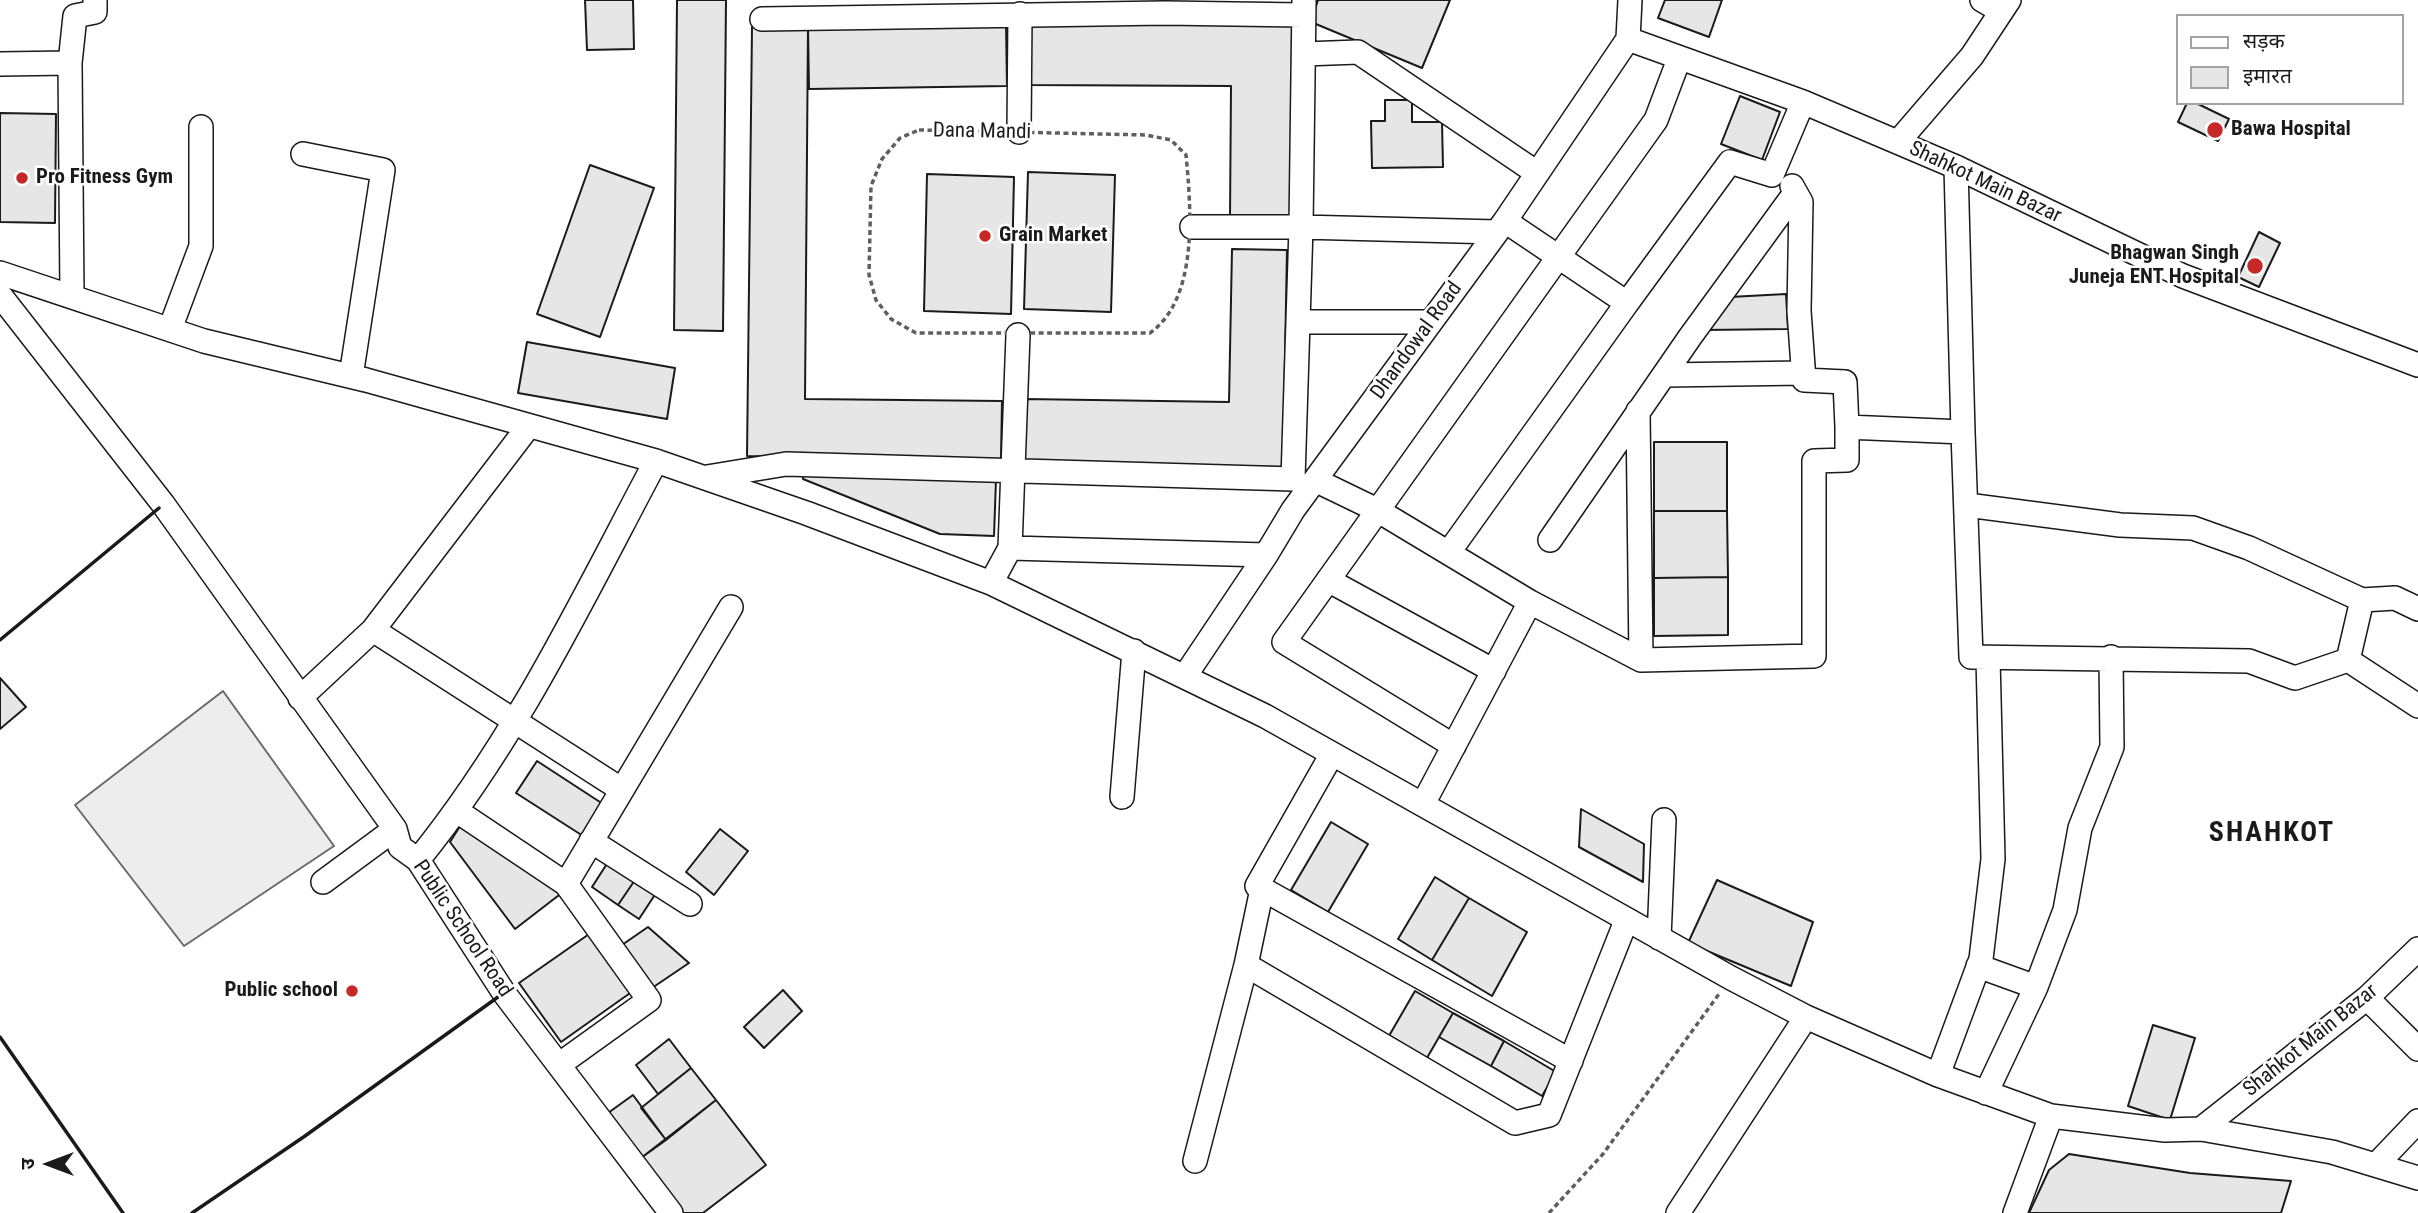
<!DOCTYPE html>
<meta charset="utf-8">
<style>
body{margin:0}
#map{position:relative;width:2418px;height:1213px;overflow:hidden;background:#fff;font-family:"Roboto Condensed","Noto Sans Devanagari",sans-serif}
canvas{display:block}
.legend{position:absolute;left:2176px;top:14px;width:228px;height:91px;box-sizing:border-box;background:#fff;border:2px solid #a3a3a3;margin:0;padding:9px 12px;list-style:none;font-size:21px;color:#1a1a1a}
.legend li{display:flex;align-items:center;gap:14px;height:35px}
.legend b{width:35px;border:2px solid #a3a3a3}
.north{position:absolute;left:14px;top:1129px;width:70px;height:70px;-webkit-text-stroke:5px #fff;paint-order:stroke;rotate:270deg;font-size:19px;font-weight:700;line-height:28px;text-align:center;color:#1a1a1a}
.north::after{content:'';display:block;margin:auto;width:24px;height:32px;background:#1a1a1a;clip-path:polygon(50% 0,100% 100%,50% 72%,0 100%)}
</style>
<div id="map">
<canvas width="2418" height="1213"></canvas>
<ul class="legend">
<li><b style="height:9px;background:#fff"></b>सड़क</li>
<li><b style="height:19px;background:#e6e6e6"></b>इमारत</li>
</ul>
<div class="north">उ</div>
</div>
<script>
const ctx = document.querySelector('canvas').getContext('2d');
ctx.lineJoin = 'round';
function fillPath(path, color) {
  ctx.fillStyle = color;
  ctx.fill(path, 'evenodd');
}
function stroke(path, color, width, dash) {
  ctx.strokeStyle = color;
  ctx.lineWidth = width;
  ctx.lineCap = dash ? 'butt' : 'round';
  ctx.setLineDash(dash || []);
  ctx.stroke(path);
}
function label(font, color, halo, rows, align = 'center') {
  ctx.font = font + ' "Roboto Condensed",sans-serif';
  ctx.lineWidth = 5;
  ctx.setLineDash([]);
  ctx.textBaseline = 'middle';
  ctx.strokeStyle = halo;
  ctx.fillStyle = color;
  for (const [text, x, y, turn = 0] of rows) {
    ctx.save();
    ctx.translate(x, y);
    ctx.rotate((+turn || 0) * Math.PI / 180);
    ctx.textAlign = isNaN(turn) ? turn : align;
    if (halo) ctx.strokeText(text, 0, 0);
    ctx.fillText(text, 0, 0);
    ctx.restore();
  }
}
const built = new Path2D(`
 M223,691L334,846L184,946L75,805Z`);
fillPath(built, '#ededed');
stroke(built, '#6a6a6a', 2);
const building = new Path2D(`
 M585,0H633L634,49L587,50Z
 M677,0H726L723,331L674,330Z
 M1318,0H1450L1422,68L1311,22Z
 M1665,0H1722L1709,37L1658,18Z
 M1026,20L1292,22L1291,218L1230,217L1231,86L1026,85Z
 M1006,23L1007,86L809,89L808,27Z
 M752,27H808L805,399L1002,401L1001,459L747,456Z
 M1740,96L1780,112L1762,160L1721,144Z
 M1385,100H1412V122H1442L1443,167L1372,168L1371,121H1385Z
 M2187,103H2196L2229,119L2218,141L2178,122Z
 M0,113L56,114L55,223L0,222Z
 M590,165L654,188L600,337L537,314Z
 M1028,172L1115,175L1111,312L1024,309Z
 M927,174L1014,177L1011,314L924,311Z
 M2259,232L2280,243L2259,287L2238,277Z
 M1232,249L1287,250L1283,467L1024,462L1025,399L1229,402Z
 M1786,294L1788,329L1704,330L1730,297Z
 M527,342L675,368L667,419L518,393Z
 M1654,442H1727V511H1654Z
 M803,470L996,479L994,536L940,534L803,479Z
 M1654,511H1727L1728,577L1654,578Z
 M1728,577V635L1654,636V578Z
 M0,678L26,707L0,729Z
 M537,761L603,804L583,836L516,793Z
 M1581,809L1644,844L1643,882L1579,847Z
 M1331,822L1368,844L1328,912L1291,890Z
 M462,823L563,892L515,929L450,842Z
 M720,829L748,851L714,895L686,872Z
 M610,859L637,877L618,905L592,887Z
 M637,877L658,890L639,919L618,905Z
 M1435,877L1469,898L1432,960L1398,939Z
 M1717,880L1813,922L1791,986L1688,943Z
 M1469,898L1527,932L1492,996L1432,960Z
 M648,927L689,963L649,990L619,947Z
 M592,932L633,991L561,1042L519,983Z
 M783,990L802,1011L764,1048L744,1027Z
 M1415,991L1453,1013L1424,1063L1386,1041Z
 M1453,1013L1504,1041L1491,1066L1439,1037Z
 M2153,1025L2195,1038L2170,1120L2128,1106Z
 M669,1039L691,1068L658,1094L636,1065Z
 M1504,1041L1556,1072L1542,1096L1491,1066Z
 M691,1068L716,1100L666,1140L641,1108Z
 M633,1095L666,1140L641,1158L608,1113Z
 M716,1100L766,1165L703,1213H683L641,1158Z
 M2069,1154L2190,1173L2291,1181L2281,1213H2029L2049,1170Z`);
fillPath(building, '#e6e6e6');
stroke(building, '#1a1a1a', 2);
const minor = new Path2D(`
 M1982,0L2001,11
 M1304,2L1301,227L1497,232
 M762,19L1165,13L1303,15
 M1628,39L1803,102L1956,167L2183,276L2418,365
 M1304,54L1358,52L1537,173
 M0,64L70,63
 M1019,132L1020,14
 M1898,142L1972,56L2009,0
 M303,154L383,170L351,376
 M1792,186L1801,202L1799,311L1804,380L1845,382L1847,427
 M1505,221L1627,303L1730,162L1772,175L1803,102
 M0,273L204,341L366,380L656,461L806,513L991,583L1265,716L1731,978L1806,1017L1938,1075L2051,1116L2165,1130L2201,1129L2332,1152L2418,1178
 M0,295L163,504L395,829L400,847L418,860L504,993L671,1213
 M72,295L70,63L75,16L95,12V0
 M1298,322H1430
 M170,329L201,246V127
 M1665,375L1804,373
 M1638,411L1641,660
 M1963,432L1971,657L2249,661L2295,678L2348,660
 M707,477L786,464L1293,479L1301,227H1192
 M1315,480L1377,510L1530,602L1641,660L1814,656V461L1847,460V427L1963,432L1956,167
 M1967,505L2120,525L2193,528L2249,548L2362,600L2348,660L2418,706
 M1550,540L1690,337L1795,193
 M1010,548L1266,555
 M1449,552L1627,303
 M1328,580L1494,671
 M991,583L1010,548L1018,335
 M2362,600L2395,598L2418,609
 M373,630L622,790L566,884L457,811
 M1185,676L1266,555L1293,510L1505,221L1628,39L1630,0
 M300,698L373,630L528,427
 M1454,746L1284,642L1656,120L1679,59
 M1332,754L1257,886L1571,1061
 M622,790L731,607
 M1122,797L1134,651
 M1423,804L1530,602
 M591,841L690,904
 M418,860C517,738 583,598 656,461
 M323,882L395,829
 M1659,938L1664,820
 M1246,965L1515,1123L1549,1115L1626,921
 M1978,966L2036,987
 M2367,998L2418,1049
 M560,1064L649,1000L566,884
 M1938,1075L1981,959L1993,859L1988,658
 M1986,1093L2036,987L2065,910L2080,828L2112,747L2111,657
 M2201,1129L2367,998L2418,949
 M1195,1161L1246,965L1262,889
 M2377,1164L2418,1121
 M1678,1213L1806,1017
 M2015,1213L2051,1116`);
stroke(minor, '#1a1a1a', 26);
stroke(new Path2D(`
 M919,130L1146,135L1171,140L1186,155C1191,208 1199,298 1150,333H916L891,319L876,300L869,275L871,186L882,159L900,138Z
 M1549,1213L1603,1154L1719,994`), '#5f5f5f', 3.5, [5, 3.5]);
stroke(minor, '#fff', 23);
stroke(new Path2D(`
 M0,640L159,508
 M0,1037L123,1213
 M192,1213L305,1136L498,997`), '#1a1a1a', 3.5);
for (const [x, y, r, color] of [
 [2215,130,9,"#c62828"],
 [22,178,7,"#c62828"],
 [985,236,7,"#c62828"],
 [2255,266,9,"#c62828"],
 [352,991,7,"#c62828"]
]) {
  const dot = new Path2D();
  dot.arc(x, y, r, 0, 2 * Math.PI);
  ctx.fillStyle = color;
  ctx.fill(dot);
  stroke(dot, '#fff', 2.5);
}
label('bold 21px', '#1a1a1a', '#fff', [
 ["Bawa Hospital",2231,130],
 ["Pro Fitness Gym",36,178],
 ["Grain Market",999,236],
 ["Bhagwan Singh",2239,254,"right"],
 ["Juneja ENT Hospital",2239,278,"right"],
 ["Public school",338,991,"right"]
], 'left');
label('21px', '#1a1a1a', '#fff', [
 ["Dana Mandi",982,132,1],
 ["Shahkot Main Bazar",1985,183,25],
 ["Dhandowal Road",1417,341,-54],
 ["Public School Road",462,929,56],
 ["Shahkot Main Bazar",2311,1041,-39]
]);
ctx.letterSpacing = '2px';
label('bold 28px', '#1a1a1a', '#fff', [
 ["SHAHKOT",2272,834]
]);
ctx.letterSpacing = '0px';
</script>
